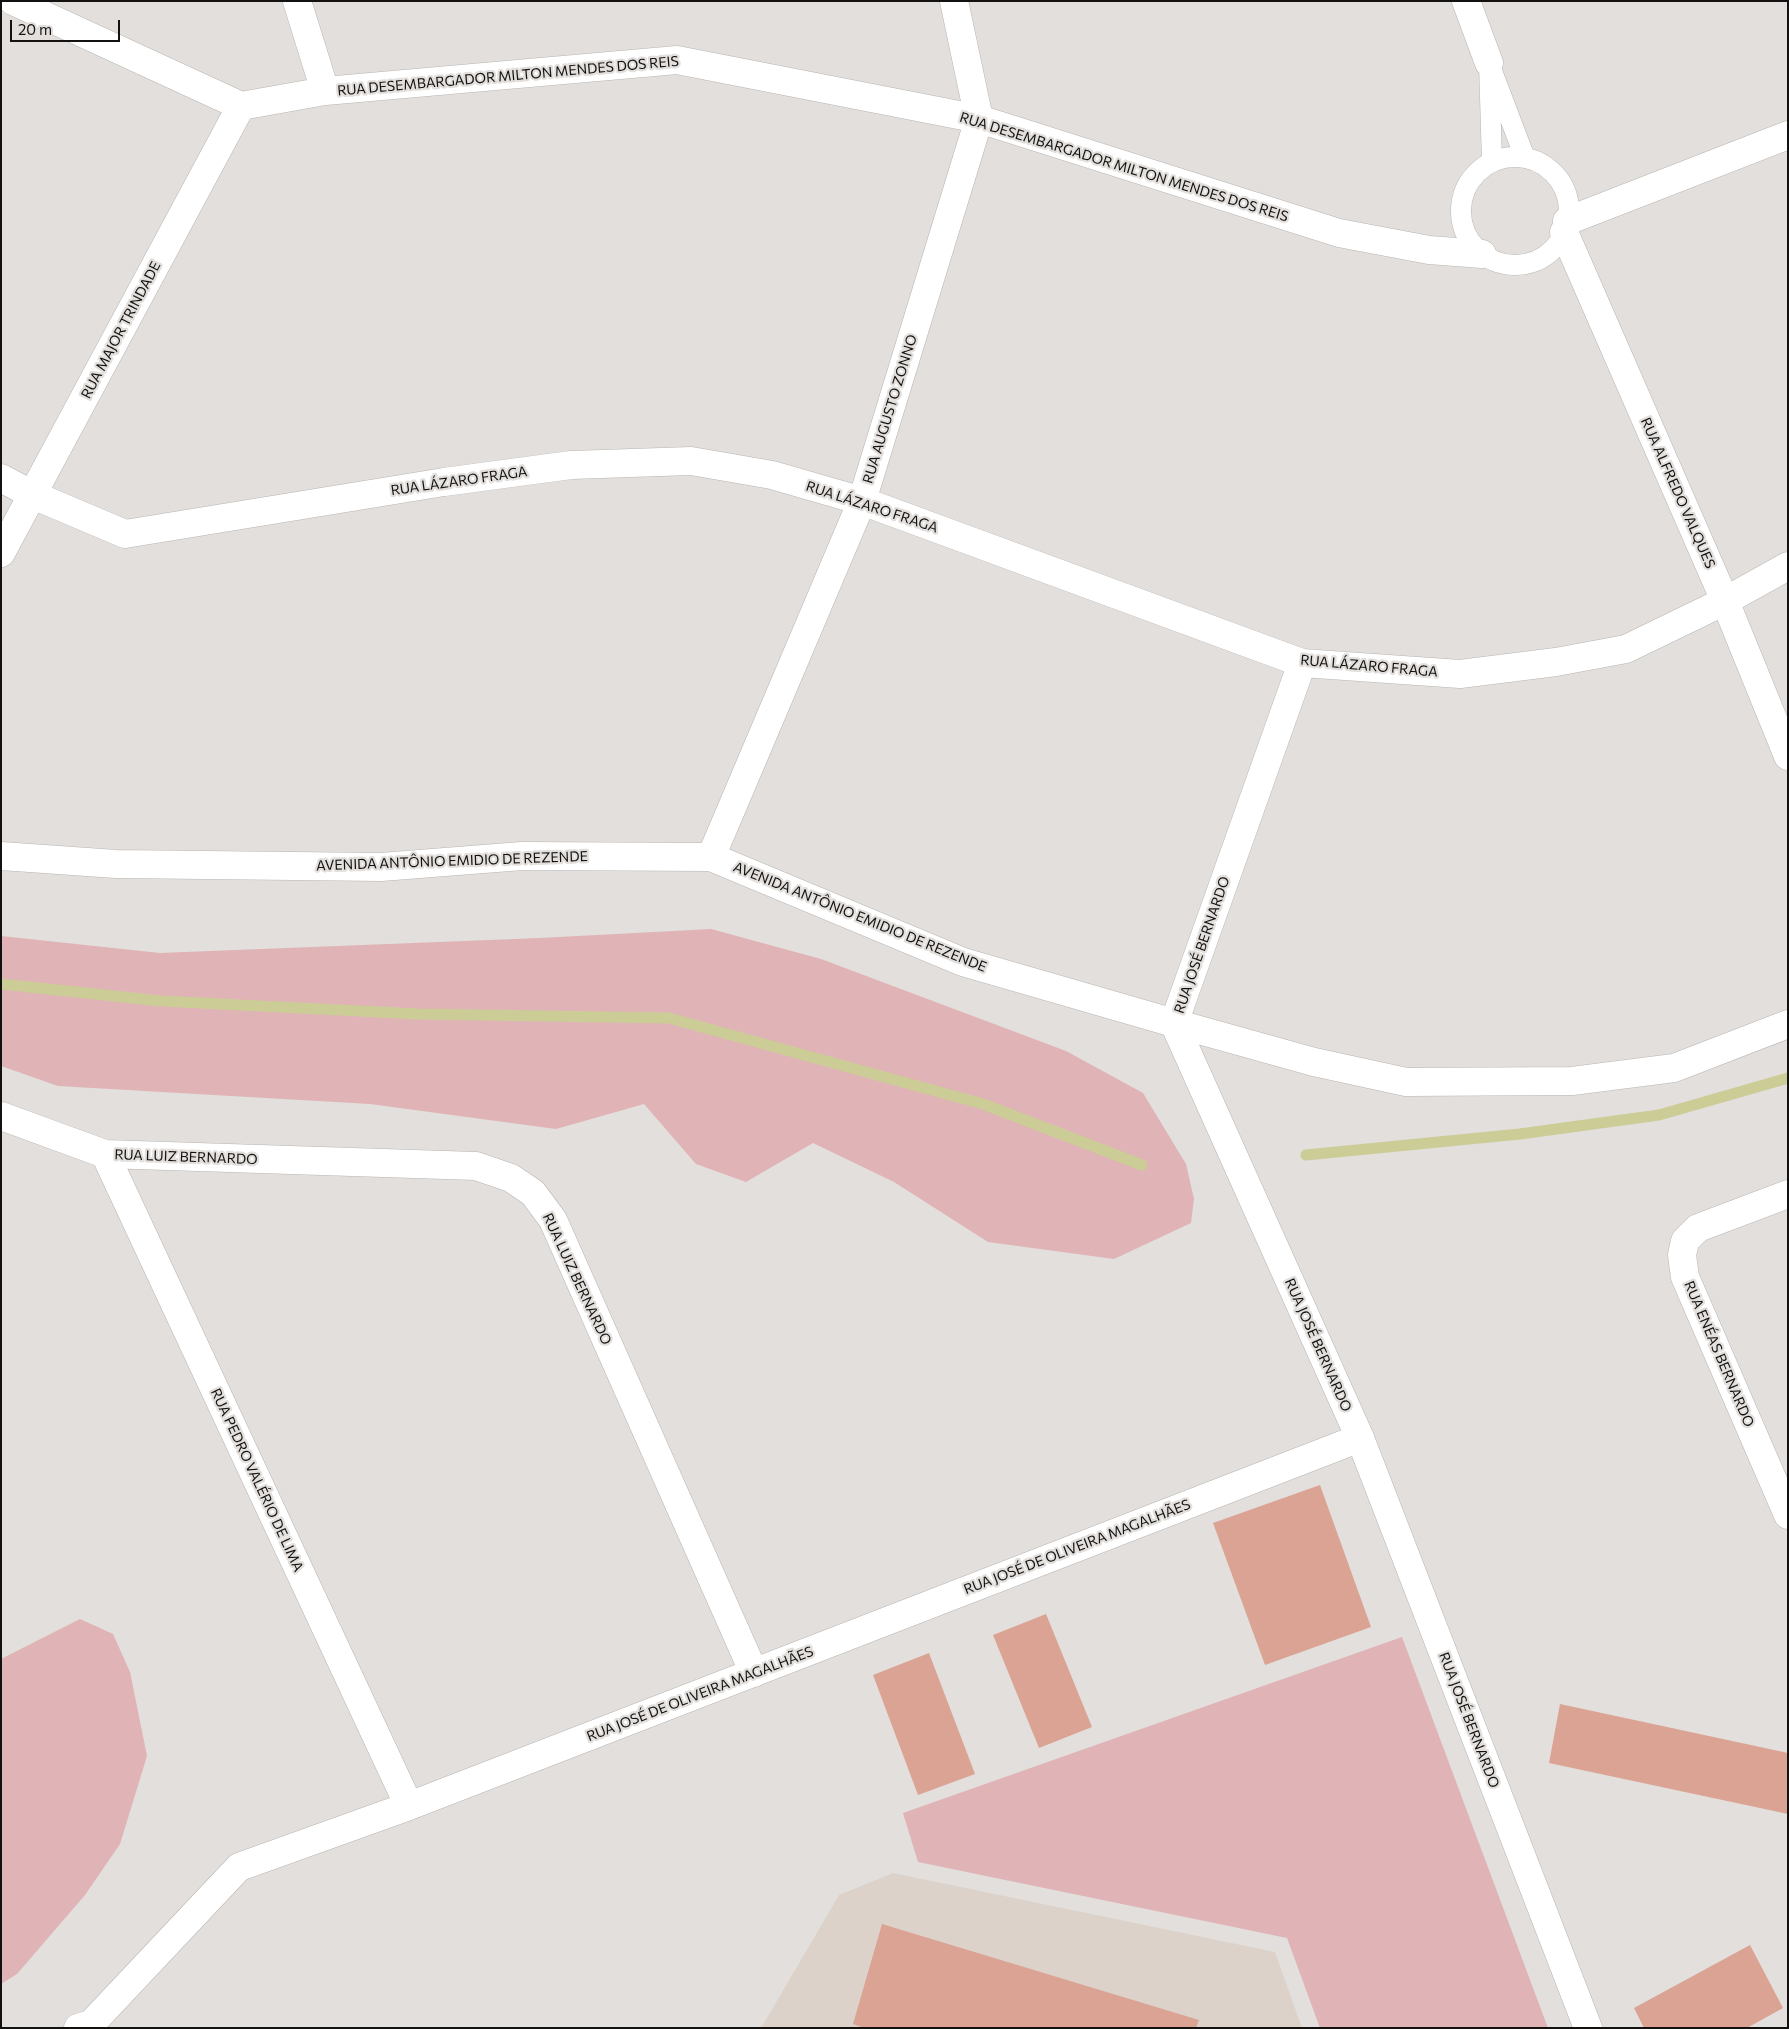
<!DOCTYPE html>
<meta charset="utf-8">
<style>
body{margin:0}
#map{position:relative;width:1789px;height:2029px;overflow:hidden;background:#e2dfdc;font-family:Commissioner,sans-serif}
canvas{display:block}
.frame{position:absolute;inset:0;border:2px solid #131211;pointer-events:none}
.scale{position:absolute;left:10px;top:20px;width:110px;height:22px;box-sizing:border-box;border:2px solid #131211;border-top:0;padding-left:6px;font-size:15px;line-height:18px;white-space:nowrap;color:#131211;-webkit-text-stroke:4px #e2dfdc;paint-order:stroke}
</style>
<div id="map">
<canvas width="1789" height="2029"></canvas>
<div class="frame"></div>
<div class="scale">20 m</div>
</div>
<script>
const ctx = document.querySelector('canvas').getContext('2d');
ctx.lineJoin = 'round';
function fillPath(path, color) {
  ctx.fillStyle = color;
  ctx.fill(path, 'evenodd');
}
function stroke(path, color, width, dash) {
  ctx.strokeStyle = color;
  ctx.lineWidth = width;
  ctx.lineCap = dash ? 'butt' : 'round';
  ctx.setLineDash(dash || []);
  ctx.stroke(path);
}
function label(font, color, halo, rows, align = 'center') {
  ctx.font = font + ' Commissioner,sans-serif';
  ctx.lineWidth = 4.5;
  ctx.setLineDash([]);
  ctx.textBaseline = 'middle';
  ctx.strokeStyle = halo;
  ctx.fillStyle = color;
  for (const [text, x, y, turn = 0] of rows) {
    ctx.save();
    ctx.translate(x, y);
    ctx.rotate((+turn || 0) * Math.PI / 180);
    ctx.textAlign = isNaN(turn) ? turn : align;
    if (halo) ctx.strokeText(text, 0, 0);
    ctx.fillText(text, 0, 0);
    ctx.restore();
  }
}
fillPath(new Path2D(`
 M893,1873L1275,1952L1302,2028H761L839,1895Z`), '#dcd2ca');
fillPath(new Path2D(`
 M711,929L821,959L1066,1051L1143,1093L1186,1164L1194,1199L1191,1223L1114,1259L988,1242L894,1182L813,1143L746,1182L696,1164L644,1104L556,1129L370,1104L58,1086L1,1066V936L160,953L540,938Z
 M80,1619L113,1634L130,1672L147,1756L120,1844L85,1895L17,1974L1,1984V1659Z
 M1402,1637L1548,2028H1320L1287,1938L918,1862L903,1813Z`), '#e0b3b6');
stroke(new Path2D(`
 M1,984L161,1001L418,1014L669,1018L983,1104L1142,1165
 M1306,1155L1520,1134L1659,1115L1788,1078`), '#cccc97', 11);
fillPath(new Path2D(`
 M1320,1485L1371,1627L1265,1665L1213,1523Z
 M1046,1614L1092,1727L1039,1748L993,1635Z
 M929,1653L975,1774L918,1795L873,1675Z
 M1560,1704L1788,1753V1814L1549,1763Z
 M882,1924L1199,2020L1196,2028H864L853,2024Z
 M1750,1945L1783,2008L1747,2028H1644L1634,2008Z`), '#dba393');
const service = new Path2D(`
 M1461 211a54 54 0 1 1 108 0a54 54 0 1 1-108 0Z
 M1492,162L1489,63L1525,158`);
const minor = new Path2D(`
 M13,1L241,106L325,91L677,60L979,119L1339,233L1429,250L1482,254
 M297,1L325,91
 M1466,1L1489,63
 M1567,221L1788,135
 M1564,232L1725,601L1788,756
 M1,478L33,495L125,534L444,482L571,465L691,461L772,475L862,501L1302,663L1460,674L1556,662L1626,649L1725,601L1788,566
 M1,553L241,106
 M1,856L116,864L381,867L522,856L711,857L963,962L1174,1023L1302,663
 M711,857L862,501L979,119L954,1
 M1,1116L105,1154L476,1166L511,1178L533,1193L553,1220L754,1673
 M105,1154L409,1806
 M1788,1194L1698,1228L1685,1241L1682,1255L1685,1277L1788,1515
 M78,2028L91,2024L239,1867L409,1806L1360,1438`);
const tertiary = new Path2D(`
 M1174,1023L1360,1438L1588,2028
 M1174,1023L1314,1062L1406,1082L1572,1081L1674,1068L1788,1024`);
stroke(service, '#b8b5b2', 21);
stroke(minor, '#b8b5b2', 29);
stroke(tertiary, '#b8b5b2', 29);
stroke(service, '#fff', 20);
stroke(minor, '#fff', 28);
stroke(tertiary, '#fff', 28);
label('14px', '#131211', '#e2dfdc', [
 ["RUA DESEMBARGADOR MILTON MENDES DOS REIS",508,76,-5],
 ["RUA DESEMBARGADOR MILTON MENDES DOS REIS",1124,167,17],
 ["RUA MAJOR TRINDADE",121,330,-62],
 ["RUA AUGUSTO ZONNO",890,409,-73],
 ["RUA LÁZARO FRAGA",459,481,-8],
 ["RUA ALFREDO VALQUES",1678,493,66],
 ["RUA LÁZARO FRAGA",872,507,18],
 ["RUA LÁZARO FRAGA",1369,666,5],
 ["AVENIDA ANTÔNIO EMIDIO DE REZENDE",452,861,-2],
 ["AVENIDA ANTÔNIO EMIDIO DE REZENDE",860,917,22],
 ["RUA JOSÉ BERNARDO",1202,945,-71],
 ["RUA LUIZ BERNARDO",186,1157,2],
 ["RUA LUIZ BERNARDO",577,1279,65],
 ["RUA JOSÉ BERNARDO",1318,1345,66],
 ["RUA ENÉAS BERNARDO",1719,1354,67],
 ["RUA PEDRO VALÉRIO DE LIMA",257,1480,65],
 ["RUA JOSÉ DE OLIVEIRA MAGALHÃES",1077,1547,-21],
 ["RUA JOSÉ DE OLIVEIRA MAGALHÃES",700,1694,-21],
 ["RUA JOSÉ BERNARDO",1469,1720,69]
]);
</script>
